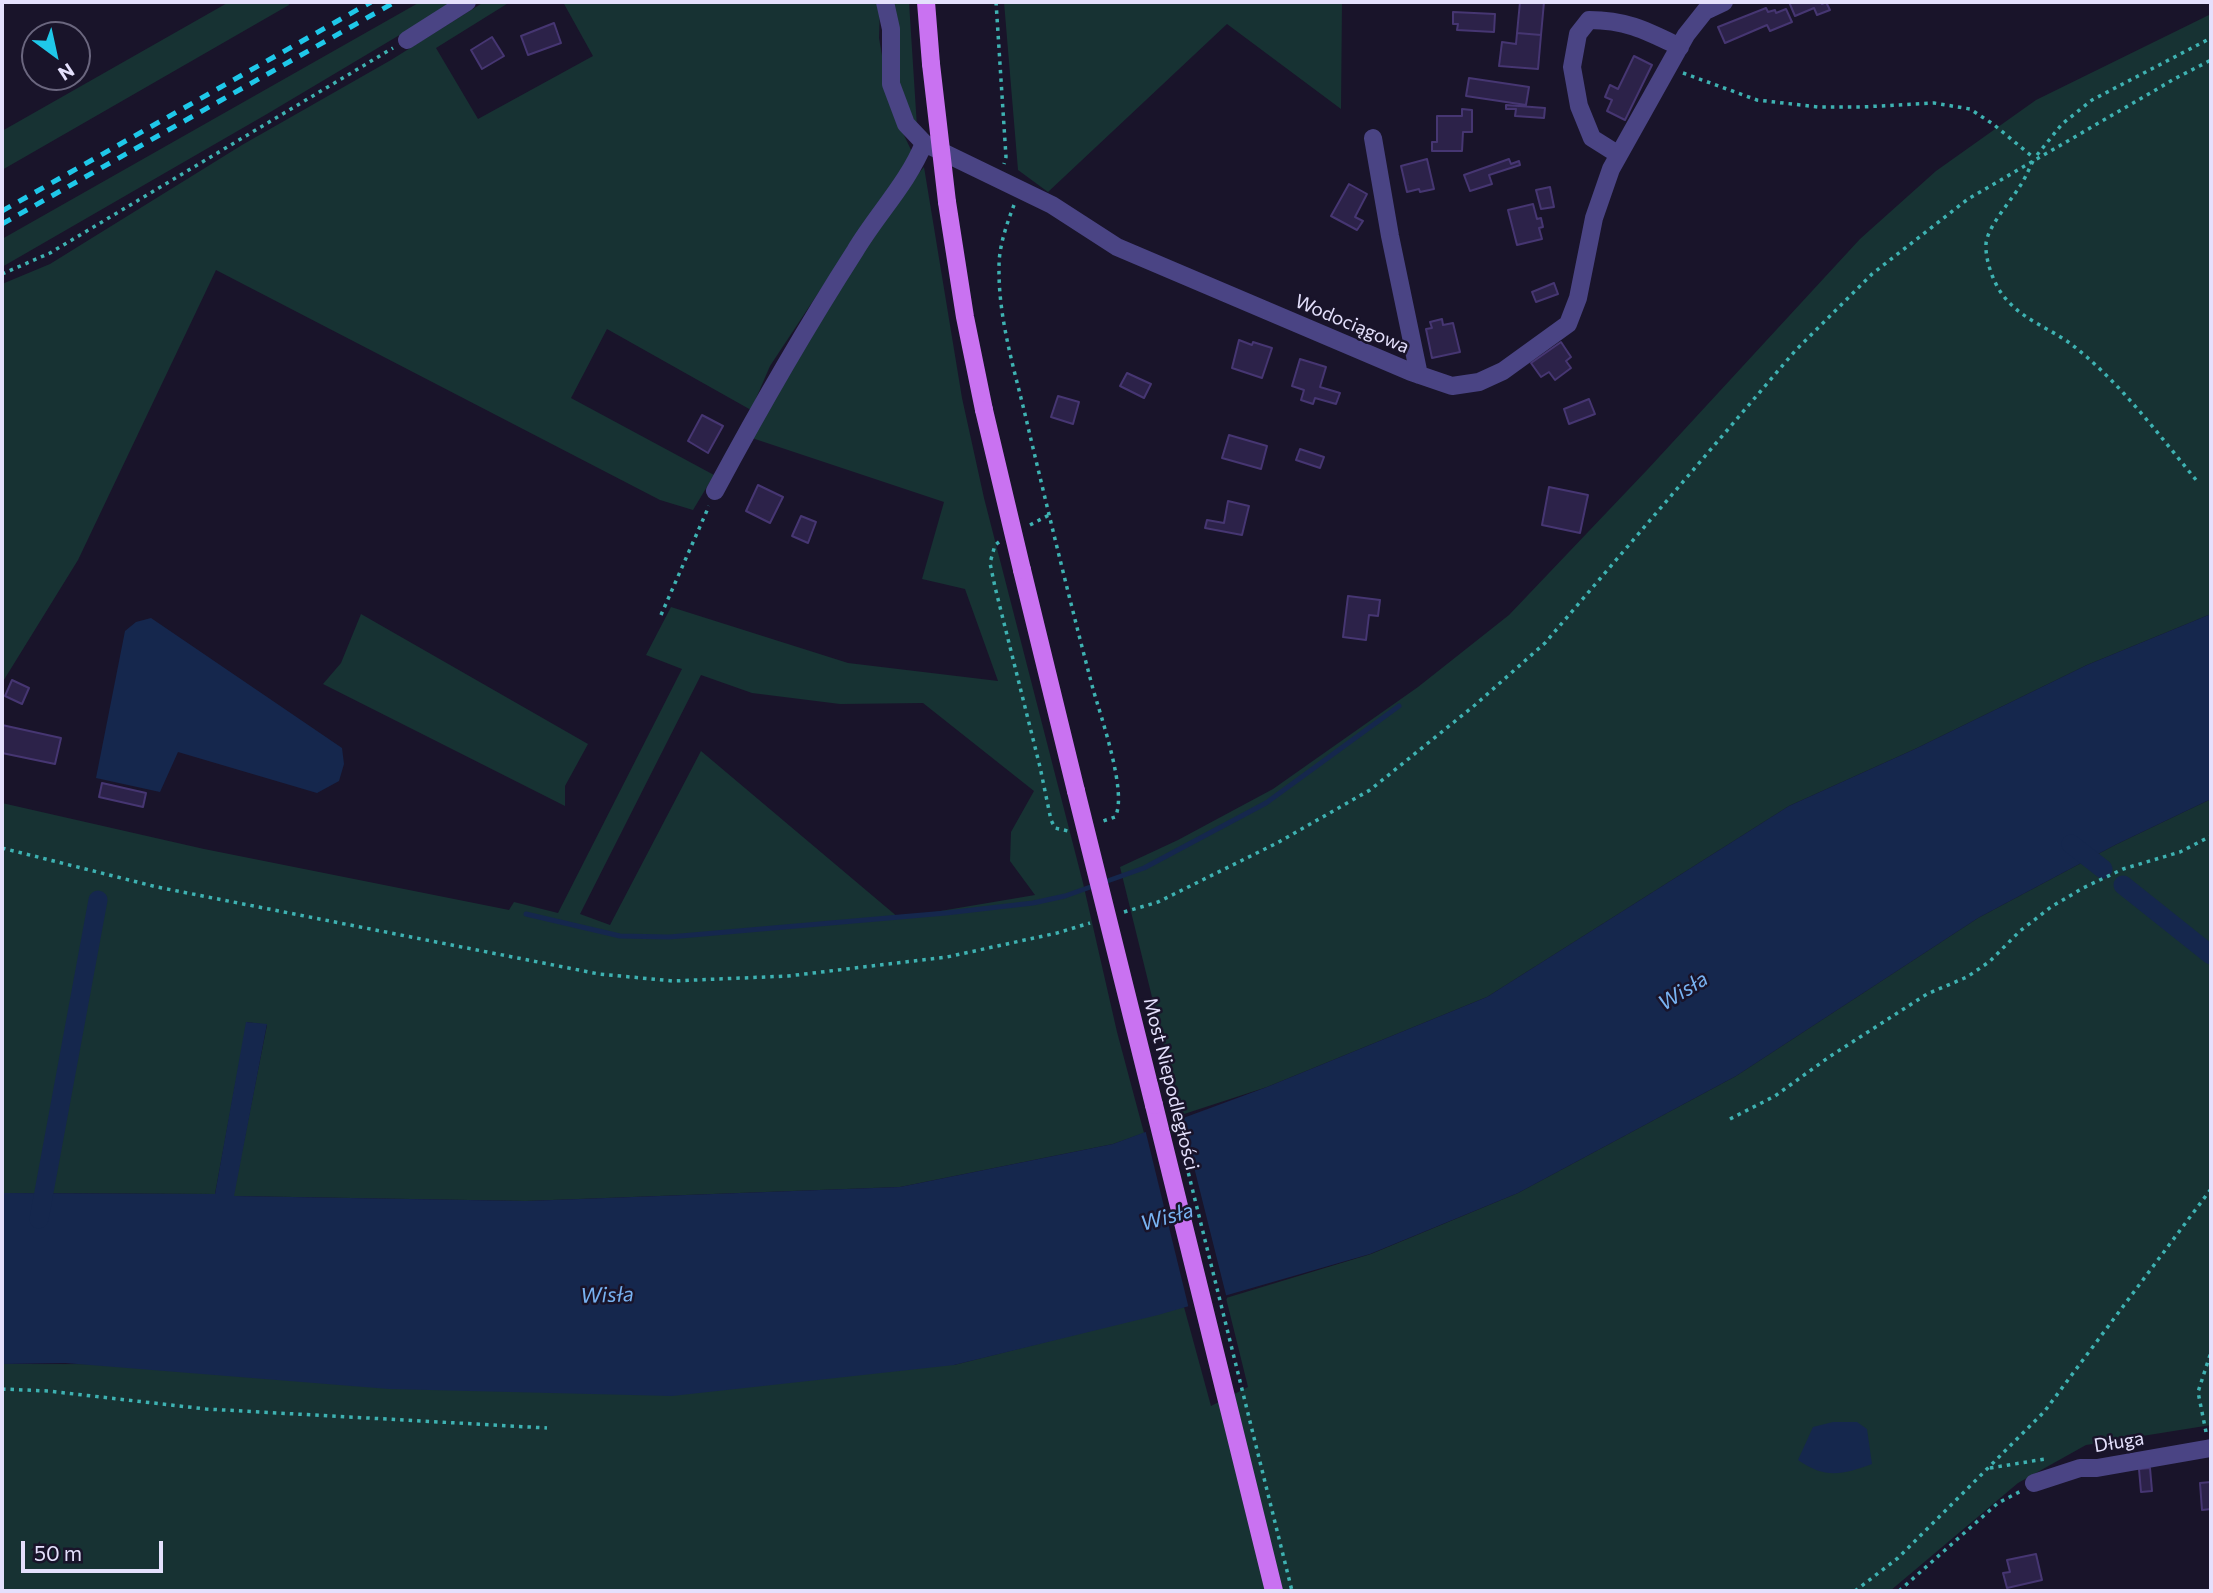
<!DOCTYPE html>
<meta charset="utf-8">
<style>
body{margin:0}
#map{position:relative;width:2213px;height:1593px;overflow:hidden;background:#19142a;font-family:Commissioner,sans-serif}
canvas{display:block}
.frame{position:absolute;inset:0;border:4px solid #e4e0fc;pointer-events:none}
.north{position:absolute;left:21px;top:21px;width:70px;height:70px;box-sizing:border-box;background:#19142a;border:2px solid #6a667e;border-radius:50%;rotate:147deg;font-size:19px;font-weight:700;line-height:28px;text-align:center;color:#e4e0fc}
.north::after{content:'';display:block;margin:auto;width:24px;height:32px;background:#1fc8e9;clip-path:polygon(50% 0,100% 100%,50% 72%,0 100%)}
.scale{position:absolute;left:21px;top:1541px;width:142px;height:32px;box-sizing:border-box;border:4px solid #e4e0fc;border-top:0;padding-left:9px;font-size:21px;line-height:24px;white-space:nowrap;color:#e4e0fc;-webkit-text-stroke:5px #19142a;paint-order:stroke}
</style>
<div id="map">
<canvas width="2213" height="1593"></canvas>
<div class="frame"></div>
<div class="north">N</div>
<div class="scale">50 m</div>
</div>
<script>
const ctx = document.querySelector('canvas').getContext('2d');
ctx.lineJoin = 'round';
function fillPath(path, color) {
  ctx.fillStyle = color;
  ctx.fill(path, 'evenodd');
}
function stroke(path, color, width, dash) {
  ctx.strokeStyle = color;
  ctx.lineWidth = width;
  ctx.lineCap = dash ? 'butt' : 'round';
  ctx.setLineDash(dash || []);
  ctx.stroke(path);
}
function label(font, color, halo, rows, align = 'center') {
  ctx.font = font + ' Commissioner,sans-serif';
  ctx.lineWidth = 5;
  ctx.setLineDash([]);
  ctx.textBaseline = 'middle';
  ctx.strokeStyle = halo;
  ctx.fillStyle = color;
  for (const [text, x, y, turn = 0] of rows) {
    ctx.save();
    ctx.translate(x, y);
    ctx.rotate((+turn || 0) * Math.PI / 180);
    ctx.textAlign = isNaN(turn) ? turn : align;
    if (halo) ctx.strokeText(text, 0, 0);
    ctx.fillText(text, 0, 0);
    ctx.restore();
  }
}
fillPath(new Path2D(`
 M229,2H288L289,5L2,170V131Z
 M420,2H455L267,114L2,267V239Z
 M484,2H510L436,48L478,119L593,56L563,2H877L880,7L879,38L891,108L913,154L873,210L770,366L751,410L607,329L571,398L714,475L693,510L660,500L216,270L78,560L2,683V284L50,264L242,145L391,60Z
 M891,2H909L917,127L900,89Z
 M1004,2H1342L1341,109L1227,24L1048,192L1018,170Z
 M2211,14V614L2087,665L1915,749L1789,806L1487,997L1267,1087L1181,1115L1120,867L1178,840L1273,789L1418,687L1509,615L1648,469L1860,239L1936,171L2036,100Z
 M924,167L962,398L984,498L1083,883L1117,1032L1144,1133L1113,1144L900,1187L526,1201L233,1196L267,1025L247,1022L215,1194L2,1193V803L204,849L509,910L514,902L558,913L682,669L646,655L671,607L848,663L998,681L965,589L922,579L944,502L752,438L856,248ZM701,675L752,693L840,704L923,703L1034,791L1011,832L1010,861L1035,895L899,918L701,751L610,925L580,914Z
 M361,614L588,744L565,786V806L323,684L341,663Z
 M2211,799V1425L2086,1445L2018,1483L1890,1591H2V1364L954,1365L1184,1307L1211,1406L1248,1387L1226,1298L1371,1254L1518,1193L1736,1076L1978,918L2115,845Z`), '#173233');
fillPath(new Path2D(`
 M2211,614V799L2115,845L1978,918L1736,1076L1518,1193L1370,1254L1158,1315L954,1365L672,1396L389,1389L65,1363L2,1364V1193L215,1194L246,1022L267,1024L234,1196L526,1201L900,1187L1113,1144L1267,1087L1487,997L1789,806L1915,749L2087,665Z
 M151,618L342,748L344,764L339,781L317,793L178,752L160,792L96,778L125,631L136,622Z
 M1833,1422H1857L1867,1429L1872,1464C1842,1475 1825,1479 1798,1460L1813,1427Z`), '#15274d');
fillPath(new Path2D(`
 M1181,1115L1227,1299L1189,1309L1145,1129Z`), '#19142a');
stroke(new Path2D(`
 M526,914L620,936L669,937L946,913L1033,903L1065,896L1144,868L1266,803L1399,706`), '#15274d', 5);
stroke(new Path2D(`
 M2071,844L2103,869
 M2123,885L2211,955
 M39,1219L98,900`), '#15274d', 19);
const building = new Path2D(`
 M1520,2H1544L1541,35L1517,33Z
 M1789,2H1821L1822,4L1826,2L1830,10L1817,15L1814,8L1795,16Z
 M1766,8L1768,12L1775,10L1776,13L1786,9L1792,22L1770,31L1767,25L1725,43L1718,27Z
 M1453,12L1495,14L1494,32L1457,30L1458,24H1453Z
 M554,23L561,43L528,55L521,36Z
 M1517,33L1541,35L1538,69L1499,66L1502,42L1516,44Z
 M492,37L504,56L482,69L471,50Z
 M1634,56L1652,65L1625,120L1607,111L1612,100L1605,97L1610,85L1618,89Z
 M1469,78L1529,87L1526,105L1466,96Z
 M1506,105L1545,108L1544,118L1515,116L1516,109H1506Z
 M1462,109L1472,110V132H1463L1462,151H1432V142H1437V116H1462Z
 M1427,159L1434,189L1420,192L1419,189L1407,192L1401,166Z
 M1509,159L1511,164L1519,161L1520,165L1489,175L1492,184L1470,191L1464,175Z
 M1349,184L1367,194L1355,217L1363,221L1357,230L1331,216Z
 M1550,187L1554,207L1541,209L1536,190Z
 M1533,204L1537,219L1541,218L1543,227L1539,228L1542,239L1517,245L1508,210Z
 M1554,283L1558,294L1536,302L1532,292Z
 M1442,319L1443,325L1453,323L1460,352L1432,358L1426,329L1432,328L1430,322Z
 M1239,340L1252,345L1253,342L1272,348L1262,378L1232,368Z
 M1561,342L1571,357L1566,361L1571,368L1555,380L1549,372L1541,377L1531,363Z
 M1300,359L1326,367L1320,387L1340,393L1336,404L1315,398L1313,404L1301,400L1304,390L1292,386Z
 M1127,373L1151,384L1144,398L1120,386Z
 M1058,396L1079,402L1073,424L1051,417Z
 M1589,399L1595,414L1569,424L1564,409Z
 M702,415L723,426L708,453L688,441Z
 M1229,435L1267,446L1261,469L1222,458Z
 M1300,449L1324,457L1320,468L1296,460Z
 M758,485L783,497L770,523L746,511Z
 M1549,487L1588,495L1580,533L1542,525Z
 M1228,501L1249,506L1242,535L1205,528L1207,520L1224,523Z
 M801,516L816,522L808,543L792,536Z
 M1348,596L1380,600L1378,616L1369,615L1366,640L1343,637Z
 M12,680L29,688L22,704L5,696Z
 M2,725L61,738L55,764L2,753Z
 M102,783L146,793L143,807L99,797Z
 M2150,1468L2152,1491L2141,1492L2139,1469Z
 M2211,1482V1509L2202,1510L2200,1483Z
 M2036,1554L2042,1580L2007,1588L2003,1573L2010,1572L2007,1560Z`);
fillPath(building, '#2c2249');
stroke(building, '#463672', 2);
stroke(new Path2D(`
 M996,2L1006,157L1004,164
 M1683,73L1757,100L1818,107H1862L1934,103L1970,109L1993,124L2034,158
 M2037,155L2062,124L2092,100L2211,38
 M2033,161C2028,171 2024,181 2018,189C2009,203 1987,228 1986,244C1985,259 1993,282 2002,294C2020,319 2048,327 2071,344C2120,382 2158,434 2197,481
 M1014,205C1007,223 999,246 999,266C998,321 1016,374 1028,427C1049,515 1070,602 1093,689C1101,717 1128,794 1115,817L1103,821
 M2,274L50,253L393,48
 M1030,525L1049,515
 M999,542L995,545L990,563L995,587L1040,767L1051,820L1055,828L1068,831
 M661,615L709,506
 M2,848L157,887L599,974L673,981L788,976L947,957L1057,933L1090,923
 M1124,912L1158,902L1277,843L1370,790L1475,705L1545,643L1795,351L1872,274L1968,199L2176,78L2211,60
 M1730,1119L1775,1096L1829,1057L1927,994L1967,977L1989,962L2020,931L2051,907L2083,888L2123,869L2180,852L2211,836
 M2,1389L48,1391L206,1409L547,1428
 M2206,1432L2198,1392L2211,1352
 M1990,1468L2045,1459
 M1855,1591L1898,1558L2044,1412L2211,1189
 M1899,1591L1998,1503L2021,1491`), '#3eb2b2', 3.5, [3.5, 5]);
stroke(new Path2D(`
 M885,2L891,29V84L906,124L924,143L1052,205L1117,247L1411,372L1452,386L1479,382L1503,371L1568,324L1578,298L1594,218L1611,169L1686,35L1705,11L1724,2
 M407,40L467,2
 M1373,138L1390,236L1419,375
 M1619,155L1592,138L1579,106L1572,67L1578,34L1589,20C1627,20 1647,31 1680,47
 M715,491C759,409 805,329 855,251C877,214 908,183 924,143
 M2034,1483L2080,1468H2097L2211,1448`), '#4a4484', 18);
stroke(new Path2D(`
 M926,2L931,64
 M947,202L965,317L984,410
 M1022,570L1076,791
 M1154,1105L1274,1591`), '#c972f1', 18);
stroke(new Path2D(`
 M2,211L371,2
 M2,224L395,2`), '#1fc8e9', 5, [10, 9]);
stroke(new Path2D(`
 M1172,1107L1292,1591`), '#3eb2b2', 3.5, [3.5, 5]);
stroke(new Path2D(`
 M931,64L947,202
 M984,410L1022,570
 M1076,791L1154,1105`), '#c972f1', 18);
label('19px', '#e4e0fc', '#19142a', [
 ["Wodociągowa",1352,324,23],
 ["Most Niepodległości",1171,1084,76],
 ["Długa",2119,1442,-9]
]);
label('italic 21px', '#78b2f1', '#19142a', [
 ["Wisła",1683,991,-32],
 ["Wisła",1167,1217,-16],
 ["Wisła",607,1295,-2]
]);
</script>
